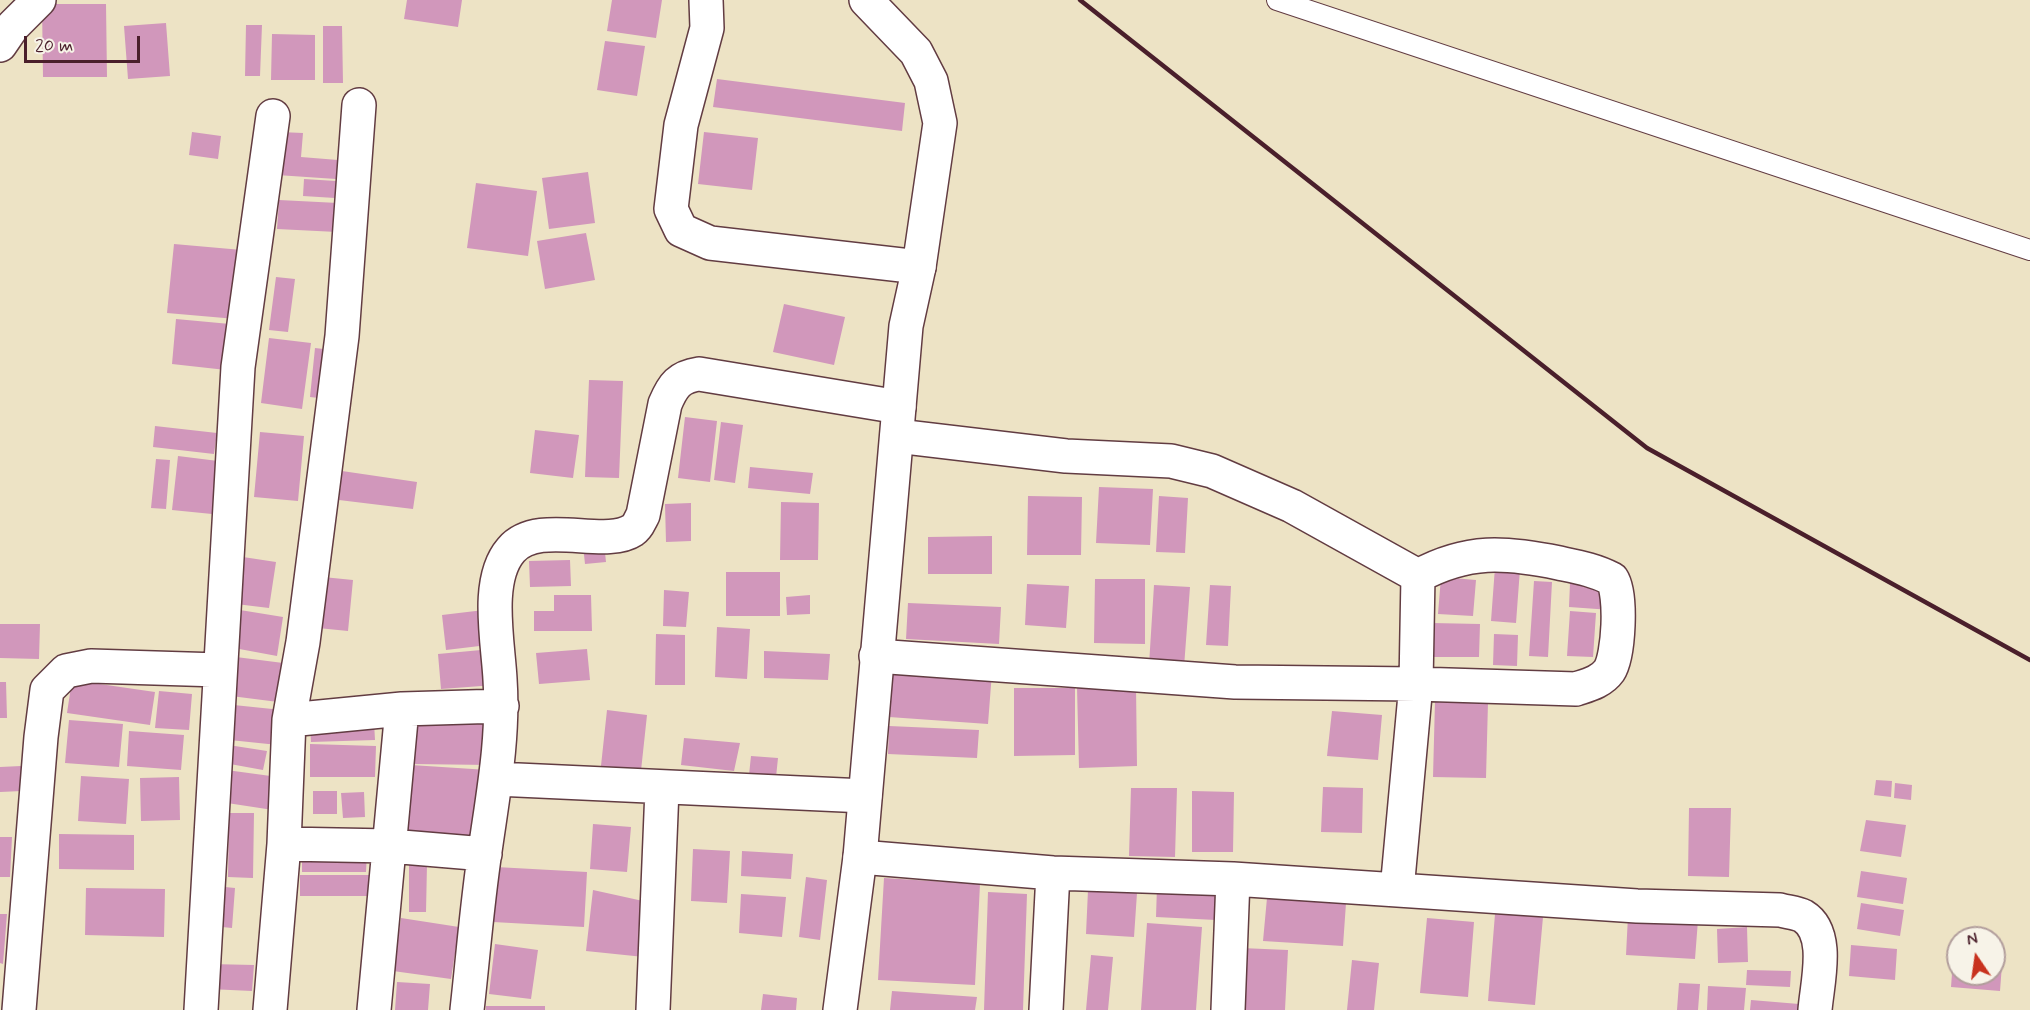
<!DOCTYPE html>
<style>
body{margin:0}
#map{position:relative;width:2030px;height:1010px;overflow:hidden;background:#ede3c5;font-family:Mynerve,sans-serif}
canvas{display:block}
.north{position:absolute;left:1946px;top:926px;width:60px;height:60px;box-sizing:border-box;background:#f7f3e8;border:2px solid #b29e9c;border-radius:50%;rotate:347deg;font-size:16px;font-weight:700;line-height:24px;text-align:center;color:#4a1f2b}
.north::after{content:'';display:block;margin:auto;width:21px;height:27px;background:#c8321e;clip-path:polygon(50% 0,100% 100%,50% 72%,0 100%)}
.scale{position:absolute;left:24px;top:36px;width:116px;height:27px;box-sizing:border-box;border:3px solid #4a1f2b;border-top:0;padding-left:8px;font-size:18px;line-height:21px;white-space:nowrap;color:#4a1f2b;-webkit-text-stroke:4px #f7f3e8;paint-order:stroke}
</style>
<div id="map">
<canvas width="2030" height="1010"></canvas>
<div class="north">N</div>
<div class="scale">20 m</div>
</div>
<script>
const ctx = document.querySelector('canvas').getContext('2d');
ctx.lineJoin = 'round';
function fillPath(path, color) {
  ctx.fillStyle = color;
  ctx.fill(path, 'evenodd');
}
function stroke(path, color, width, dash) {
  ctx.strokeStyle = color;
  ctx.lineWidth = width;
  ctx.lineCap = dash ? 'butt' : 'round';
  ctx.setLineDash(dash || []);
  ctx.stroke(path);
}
fillPath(new Path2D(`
 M407,0H462L458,27L404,19Z
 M612,0H662L656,38L607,31Z
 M42,4H106L107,77H43Z
 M166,23L170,76L128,79L124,26Z
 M246,25H262L260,76H245Z
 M323,26H342L343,83H323Z
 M272,34L315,35V80H271Z
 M605,41L645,46L637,96L597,90Z
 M717,79L905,103L902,131L713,107Z
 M192,132L221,136L218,159L189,155Z
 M280,132L303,133L301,157L338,160L336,179L277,175Z
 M704,132L758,138L752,190L698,184Z
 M588,172L595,223L549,229L542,178Z
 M304,179L336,181L335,198L303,196Z
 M476,183L537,191L528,256L467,248Z
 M279,200L338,203L337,232L277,229Z
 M586,233L595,280L545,289L537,241Z
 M174,244L242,250L236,319L167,313Z
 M276,277L295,279L288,332L269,330Z
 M784,304L845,317L834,365L773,352Z
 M176,319L230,324L226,370L172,364Z
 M269,338L311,343L302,409L261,403Z
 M315,348L332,350L327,399L310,397Z
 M589,380L623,381L619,478L585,477Z
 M685,417L717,421L710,482L678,478Z
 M721,422L743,425L735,483L714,480Z
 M155,426L217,433L214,454L153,447Z
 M535,430L579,435L573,478L530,473Z
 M260,432L304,436L298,501L254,497Z
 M178,456L218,461L212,514L172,510Z
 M156,459L170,460L166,509L151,508Z
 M750,467L813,473L810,494L748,488Z
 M342,471L417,482L413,509L339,500Z
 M1099,487L1153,489L1150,545L1096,543Z
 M1028,496L1082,497L1081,555H1027Z
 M1159,496L1188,498L1185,553L1156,552Z
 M781,502L819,503L818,560H780Z
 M691,503V541L666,542L665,504Z
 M992,536V574H928V537Z
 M604,543L606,562L585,564L583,545Z
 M243,557L276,562L269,608L236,604Z
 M570,560L571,586L530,587L529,561Z
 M1495,567L1520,569L1516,623L1491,621Z
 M726,572H780V616H726Z
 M323,577L353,580L348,631L318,628Z
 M1441,577L1476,580L1473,616L1438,614Z
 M1095,579H1145V644L1094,643Z
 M1534,581L1552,582L1548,657L1529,656Z
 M1570,583L1613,586L1611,610L1569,607Z
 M1027,584L1069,586L1066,628L1025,625Z
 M1154,585L1190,587L1184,667L1149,665Z
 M1210,585L1231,586L1228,646L1206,645Z
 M664,590L689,592L686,627L663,626Z
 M554,595H591L592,631H534V611H554Z
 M810,595V614L787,615L786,597Z
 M908,603L1001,607L999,644L906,639Z
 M240,610L283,617L277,656L234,648Z
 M484,610L488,645L446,650L442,615Z
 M1570,611L1596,613L1593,657L1567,656Z
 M1432,623L1480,624L1479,657H1431Z
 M0,624H40L39,659L0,658Z
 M717,627L750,629L747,679L715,677Z
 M656,634L685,635V685H655Z
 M1494,634L1518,635L1517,666L1493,665Z
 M492,649L495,685L441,689L438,654Z
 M587,649L590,680L539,684L536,653Z
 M764,651L830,654L828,680L764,678Z
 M236,657L291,664L286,703L231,696Z
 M893,665L992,672L988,724L889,717Z
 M72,680L155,692L150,725L67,713Z
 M0,682H6L7,718H0Z
 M1136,686L1137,766L1079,768L1077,687Z
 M1014,688H1075V755L1014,756Z
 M159,691L192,694L189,730L155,728Z
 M1435,701L1488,702L1486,778L1433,777Z
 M224,704L282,710L278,745L220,739Z
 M607,710L647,715L640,780L600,775Z
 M1332,711L1382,715L1378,760L1327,756Z
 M69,720L123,724L119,767L65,763Z
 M411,721L492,723L491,765L410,764Z
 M374,722L375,740L311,742L310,725Z
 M889,726L979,730L977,758L888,754Z
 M129,731L184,735L181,770L127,766Z
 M684,738L740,743L734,771L681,765Z
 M222,744L267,751L263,770L219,762Z
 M310,744L376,746L375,777H310Z
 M751,756L778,758L776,777L749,775Z
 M411,765L488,770L484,841L406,836Z
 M21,766L22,791L0,792V767Z
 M219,769L278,777L273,810L214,801Z
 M81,776L129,779L126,824L78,821Z
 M179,777L180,820L141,821L140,778Z
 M1876,780L1892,781L1891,797L1874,795Z
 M1895,783L1912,785L1911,800L1894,798Z
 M1323,787L1363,788L1362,833L1321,832Z
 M1131,788H1177L1175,857L1129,856Z
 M313,791H337V814H313Z
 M1192,791L1234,792L1233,852H1192Z
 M364,792L365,817L343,818L341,793Z
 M1689,808H1731L1729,877L1688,876Z
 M229,813H254L253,878L228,877Z
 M1866,820L1906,825L1901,857L1860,851Z
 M593,824L631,827L627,872L590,869Z
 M59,834L134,835V870L59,869Z
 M0,837H12L10,877H0Z
 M693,849L730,851L727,903L691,901Z
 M742,851L793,854L791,879L741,876Z
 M302,852H367L366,872H302Z
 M427,864L426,912H409V865Z
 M496,867L587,872L584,927L493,922Z
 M1861,871L1907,878L1903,904L1857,897Z
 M300,875H371V896H300Z
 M806,877L827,880L820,940L799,937Z
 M884,878L980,884L975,985L878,980Z
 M215,886L235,888L232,928L212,926Z
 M1157,886L1217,889L1216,920L1156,917Z
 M86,888L165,889L164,937L85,935Z
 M593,890L643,901L644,957L586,951Z
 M1088,890L1137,893L1134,937L1086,934Z
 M988,892L1027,894L1023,1010H984Z
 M741,894L786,897L782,937L739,933Z
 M1267,898L1346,903L1343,946L1263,941Z
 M1861,903L1904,910L1900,936L1857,929Z
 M0,914H7L3,964L0,963Z
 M1495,914L1543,917L1535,1005L1488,1001Z
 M1628,916L1698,920L1695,959L1626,955Z
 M401,918L459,927L451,979L393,971Z
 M1427,918L1474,922L1468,997L1420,993Z
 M1147,923L1202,927L1196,1010H1141Z
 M1747,927L1748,962L1718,963L1717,929Z
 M495,944L538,950L531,999L489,994Z
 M1851,945L1897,949L1895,980L1849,976Z
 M1954,947L1958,948V974H1994V950L2003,951L2000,991L1951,987Z
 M1241,948L1288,950L1285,1010H1238Z
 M1091,955L1113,957L1108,1010H1086Z
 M1352,960L1379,963L1374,1010H1347Z
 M210,964L254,965L252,991L209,989Z
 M1747,970L1791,971L1790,987L1746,985Z
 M397,982L430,984L428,1010H395Z
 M1679,983L1700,984L1698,1010H1677Z
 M1708,986L1746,988L1744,1010H1707Z
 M892,991L977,997L975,1010H890Z
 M763,994L797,998L796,1010H761Z
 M1751,1000L1799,1004V1010H1750Z
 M486,1006H545V1010H486Z`), '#d197bb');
const service = new Path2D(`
 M1277,0L2030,250`);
const minor = new Path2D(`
 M706,0L707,28L681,125L671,209L681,230L710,243L919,267
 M0,45L13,26L39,0
 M897,436L1066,456L1171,461L1212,471L1292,506L1418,576
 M876,656L1235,682L1416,684L1418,576C1468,549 1505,552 1559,563C1578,567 1595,570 1612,579C1622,594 1619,656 1609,671C1601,682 1588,685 1576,689L1416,684L1397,890
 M289,720L402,709L502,706
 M496,779L865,796
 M284,844L390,846L485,854
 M860,857L1053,873L1233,879L1637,906L1780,910C1787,912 1797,913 1803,916C1831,933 1817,983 1815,1010
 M19,1010L41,737L47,690L66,671L91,666L219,670
 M201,1010L238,367L273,116
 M270,1010L284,844L289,720L303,642L342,336L359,105
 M374,1010L402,709
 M467,1010C473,957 477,904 485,851C493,794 504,737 500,679C498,641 485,580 511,550C538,518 605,549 633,530C638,527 640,520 643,515L665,404C673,385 679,377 699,374L899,407
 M653,1010L662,789
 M1046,1010L1053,873
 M1228,1010L1233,879`);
const tertiary = new Path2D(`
 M840,1010L860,857L906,326L919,267L940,123L931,81L916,52L866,0`);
stroke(service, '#623c42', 22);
stroke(minor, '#623c42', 36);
stroke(tertiary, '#623c42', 36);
stroke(service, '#fff', 20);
stroke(minor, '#fff', 33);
stroke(tertiary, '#fff', 33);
stroke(new Path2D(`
 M1080,0L1647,448L2030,660`), '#4a1f2b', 4.5);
</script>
